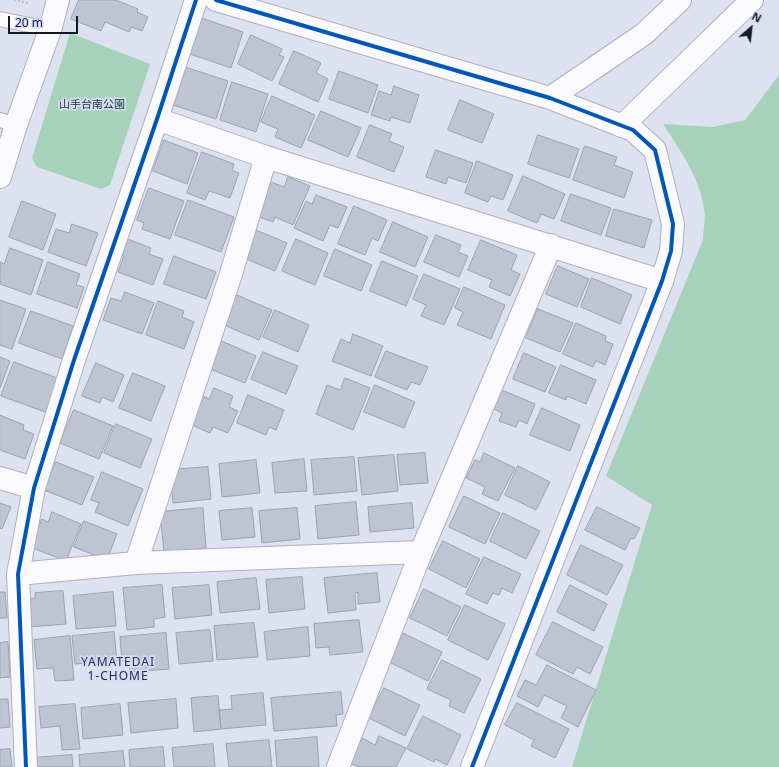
<!DOCTYPE html>
<meta charset="utf-8">
<style>
body{margin:0}
#map{position:relative;width:779px;height:767px;overflow:hidden;background:#dee1ef;font-family:"Noto Sans",sans-serif}
canvas{display:block}
.north{position:absolute;left:731px;top:8px;width:40px;height:40px;-webkit-text-stroke:3px #d6ddf7;paint-order:stroke;rotate:28deg;font-size:11px;font-weight:700;line-height:16px;text-align:center;color:#141827}
.north::after{content:'';display:block;margin:auto;width:14px;height:18px;background:#141827;clip-path:polygon(50% 0,100% 100%,50% 72%,0 100%)}
.scale{position:absolute;left:8px;top:16px;width:70px;height:18px;box-sizing:border-box;border:2px solid #141827;border-top:0;padding-left:5px;font-size:12px;line-height:14px;white-space:nowrap;color:#141827;-webkit-text-stroke:3px #d6ddf7;paint-order:stroke}
</style>
<div id="map">
<canvas width="779" height="767"></canvas>
<div class="north">N</div>
<div class="scale">20 m</div>
</div>
<script>
const ctx = document.querySelector('canvas').getContext('2d');
ctx.lineJoin = 'round';
function fillPath(path, color) {
  ctx.fillStyle = color;
  ctx.fill(path, 'evenodd');
}
function stroke(path, color, width, dash) {
  ctx.strokeStyle = color;
  ctx.lineWidth = width;
  ctx.lineCap = dash ? 'butt' : 'round';
  ctx.setLineDash(dash || []);
  ctx.stroke(path);
}
function label(font, color, halo, rows, align = 'center') {
  ctx.font = font + ' "Noto Sans","Noto Sans JP",sans-serif';
  ctx.lineWidth = 3.5;
  ctx.setLineDash([]);
  ctx.textBaseline = 'middle';
  ctx.strokeStyle = halo;
  ctx.fillStyle = color;
  for (const [text, x, y, turn = 0] of rows) {
    ctx.save();
    ctx.translate(x, y);
    ctx.rotate((+turn || 0) * Math.PI / 180);
    ctx.textAlign = isNaN(turn) ? turn : align;
    if (halo) ctx.strokeText(text, 0, 0);
    ctx.fillText(text, 0, 0);
    ctx.restore();
  }
}
fillPath(new Path2D(`
 M70,33L150,64L110,185L101,189L37,167L32,158Z
 M779,75V767H572L652,505L606,476L703,240C703,230 706,219 704,209C700,178 680,150 663,124L713,127L745,120Z`), '#a6d2bb');
const building = new Path2D(`
 M79,0H116L138,9L137,12L148,17L142,31L131,27L129,32L105,22L101,31L71,19Z
 M198,17L243,32L231,68L187,53Z
 M251,35L282,49L279,55L284,57L272,81L238,64Z
 M294,51L321,63L316,73L328,79L318,102L279,84Z
 M185,67L228,81L216,119L173,105Z
 M339,71L378,85L368,113L329,99Z
 M232,82L268,94L256,132L220,120Z
 M394,86L419,95L410,123L391,117L390,121L371,115L379,91L391,95Z
 M272,96L315,115L301,148L275,137L278,129L261,122Z
 M460,100L494,114L482,143L448,130Z
 M321,111L361,128L348,157L308,140Z
 M370,125L392,134L389,141L404,147L394,172L357,157Z
 M538,135L579,149L569,178L528,164Z
 M164,140L198,153L187,184L153,171Z
 M585,146L617,157L614,165L633,172L624,198L573,180Z
 M436,150L473,163L466,183L448,177L446,184L426,177Z
 M202,152L234,164L232,170L239,173L230,198L209,191L205,200L187,193Z
 M477,161L513,175L503,200L491,196L488,202L465,193Z
 M523,176L565,194L554,219L541,214L537,223L508,211Z
 M288,177L310,186L293,225L275,217L273,222L257,216L271,182L284,187Z
 M149,188L184,201L170,239L142,229L144,223L137,220Z
 M571,194L611,208L601,235L561,221Z
 M316,195L347,207L338,228L330,225L323,241L294,228L306,201L312,204Z
 M188,200L234,217L221,252L175,235Z
 M22,201L56,214L43,250L9,237Z
 M354,206L387,220L378,241L372,238L365,255L338,244Z
 M614,209L652,220L644,248L606,236Z
 M393,222L428,237L415,267L380,252Z
 M72,224L98,233L86,266L48,252L56,229L69,233Z
 M251,228L287,243L275,271L239,256Z
 M436,235L461,245L458,252L468,256L459,277L424,262Z
 M125,238L151,248L149,254L163,259L153,285L118,272L124,256L119,254Z
 M296,239L328,253L315,285L282,271Z
 M481,240L517,255L511,270L520,274L510,296L489,287L492,280L468,270Z
 M10,248L43,260L31,295L0,284V262L4,264Z
 M335,249L372,265L361,291L324,276Z
 M174,256L216,272L206,299L164,284Z
 M382,261L418,276L406,306L370,291Z
 M48,262L80,274L76,285L84,287L77,308L37,294Z
 M558,266L589,279L577,307L546,294Z
 M424,274L460,289L444,325L421,316L426,305L413,299Z
 M592,278L632,295L620,324L581,307Z
 M464,287L505,305L491,339L457,325L463,312L455,308Z
 M125,292L154,303L142,334L103,320L111,298L121,301Z
 M237,295L272,310L259,340L224,325Z
 M0,300L26,309L12,349L0,345Z
 M158,301L184,311L182,317L194,322L184,349L146,335Z
 M538,309L573,323L560,352L526,338Z
 M275,310L309,325L298,352L263,337Z
 M31,311L73,326L62,359L19,343Z
 M576,323L606,336L605,341L613,344L605,365L596,361L593,367L563,354Z
 M353,334L383,346L371,376L332,361L341,339L350,343Z
 M217,339L256,356L245,383L205,367Z
 M386,351L428,367L420,385L411,382L407,390L375,377Z
 M263,352L298,366L286,394L251,379Z
 M524,353L556,367L545,392L513,379Z
 M0,357L10,361L0,388Z
 M14,362L60,379L48,413L1,396Z
 M96,363L124,375L113,402L102,397L100,403L82,396Z
 M561,365L596,380L586,404L567,396L566,400L549,393Z
 M133,373L165,386L151,421L119,408Z
 M345,378L370,388L353,430L316,414L327,385L340,390Z
 M375,385L415,402L404,428L364,412Z
 M214,388L233,396L229,407L238,411L228,433L213,427L210,433L189,424L201,395L209,399Z
 M502,390L535,404L527,424L519,420L516,427L499,421L502,413L494,409Z
 M248,395L284,410L276,430L269,427L266,435L237,423Z
 M542,408L580,425L570,451L530,435Z
 M74,410L113,426L99,459L60,443Z
 M0,415L24,425L23,430L34,434L25,459L0,450Z
 M116,424L152,439L140,468L104,453Z
 M425,453L428,483L400,485L397,455Z
 M484,453L515,468L498,501L482,494L485,487L466,478L475,460L480,462Z
 M394,455L398,491L362,495L358,458Z
 M354,457L357,491L314,495L311,460Z
 M304,459L307,491L275,493L272,463Z
 M256,460L260,493L222,497L219,464Z
 M56,462L94,477L82,505L44,490Z
 M518,466L550,482L536,510L505,495Z
 M208,467L211,499L173,503L170,470Z
 M102,472L143,489L128,526L95,512L99,503L91,500Z
 M464,496L500,513L485,544L449,527Z
 M356,502L359,535L318,539L315,506Z
 M0,503L11,507L2,529L0,528Z
 M412,503L414,528L370,532L368,507Z
 M597,507L640,528L634,539L631,538L625,550L585,530Z
 M203,508L206,548L164,552L160,512Z
 M252,508L255,537L222,540L219,511Z
 M297,508L300,539L262,543L259,511Z
 M52,512L81,524L66,561L30,547L42,519L48,522Z
 M503,513L540,531L526,559L490,541Z
 M84,521L117,534L107,560L74,547Z
 M443,541L480,559L466,588L429,569Z
 M581,545L623,565L607,595L567,575Z
 M484,557L521,574L512,593L502,588L499,595L493,593L487,604L466,594Z
 M377,573L380,602L358,604V592L355,593L356,610L328,613L324,578Z
 M302,577L305,609L269,613L266,580Z
 M256,578L260,609L220,613L217,582Z
 M162,585L165,617L154,619V627L127,630L123,588Z
 M209,585L212,615L175,619L172,588Z
 M570,585L607,604L594,631L557,612Z
 M424,589L461,607L447,636L410,618Z
 M63,591L66,624L29,627L26,599L35,598V593Z
 M0,592H5L7,618H0Z
 M113,592L116,626L76,629L73,596Z
 M465,605L505,624L488,660L448,640Z
 M359,620L363,652L330,655L329,647L316,648L314,624Z
 M553,622L603,647L590,674L577,667L573,674L536,655Z
 M254,623L258,657L217,660L214,626Z
 M308,627L310,656L267,660L264,632Z
 M210,630L213,661L179,664L176,633Z
 M114,632L117,661L75,664L72,636Z
 M166,633L169,669L130,672L129,660L122,661L120,637Z
 M403,633L442,652L428,681L389,662Z
 M70,636L74,680L55,681L53,668L37,669L34,640Z
 M8,642L10,677L0,678V643Z
 M442,660L481,679L464,713L449,706L451,700L427,689Z
 M547,665L596,690L578,727L561,718L567,706L544,695L538,707L517,696L525,680L536,685Z
 M384,688L420,705L405,736L369,718Z
 M341,692L343,714L336,715L337,726L274,731L271,698Z
 M263,693L266,725L221,729L219,710L232,709L231,696Z
 M218,696L221,729L194,732L191,698Z
 M0,699H8L10,727L0,728Z
 M176,699L178,728L131,733L128,703Z
 M517,703L569,729L555,758L531,746L534,740L505,725Z
 M75,704L80,749L62,750L60,726L41,728L39,707Z
 M120,704L123,735L83,739L81,708Z
 M423,716L461,735L447,765L435,759L434,762L407,749Z
 M379,736L406,748L396,767H359L350,763L362,738L375,745Z
 M317,737L319,767H277L275,741Z
 M269,740L272,767H229L226,744Z
 M213,744L215,767H174L172,748Z
 M163,747L165,767H130L129,750Z
 M10,749L12,767H0V750Z
 M123,751L125,767H80L79,755Z
 M72,755L73,767H34L33,758Z`);
fillPath(building, '#bec4d2');
stroke(building, '#9ba2af', 1);
const lane = new Path2D(`
 M0,19L34,26L51,27
 M0,120L16,125`);
const street = new Path2D(`
 M157,119L266,157L662,281
 M622,126L752,0
 M0,478L34,488
 M136,563L230,277L266,157
 M18,574L136,563L421,552
 M26,767L18,574L34,488L74,360L157,119L196,0
 M338,767L421,552L551,245`);
const secondary = new Path2D(`
 M216,0L550,98L633,130L655,150L673,224L671,251L662,281L472,767
 M550,98L644,34L680,0
 M0,177L16,125L51,27L58,0`);
stroke(lane, '#acb0be', 16);
stroke(street, '#acb0be', 24);
stroke(secondary, '#acb0be', 24);
stroke(new Path2D(`
 M14,0L28,3`), '#c2c2c9', 2.5, [2, 2]);
stroke(lane, '#fafafd', 14);
stroke(street, '#fafafd', 22);
stroke(secondary, '#fafafd', 22);
stroke(new Path2D(`
 M216,0L550,98L633,130L655,150L673,224L671,251L662,281L472,767
 M26,767L18,574L34,488L74,360L157,119L196,0`), '#0057b8', 4);
label('11px', '#133621', '#d6ddf7', [
 ["山手台南公園",92,105]
]);
ctx.letterSpacing = '1px';
label('12px', '#252b4d', '#d6ddf7', [
 ["YAMATEDAI",118,663],
 ["1-CHOME",118,677]
]);
ctx.letterSpacing = '0px';
</script>
